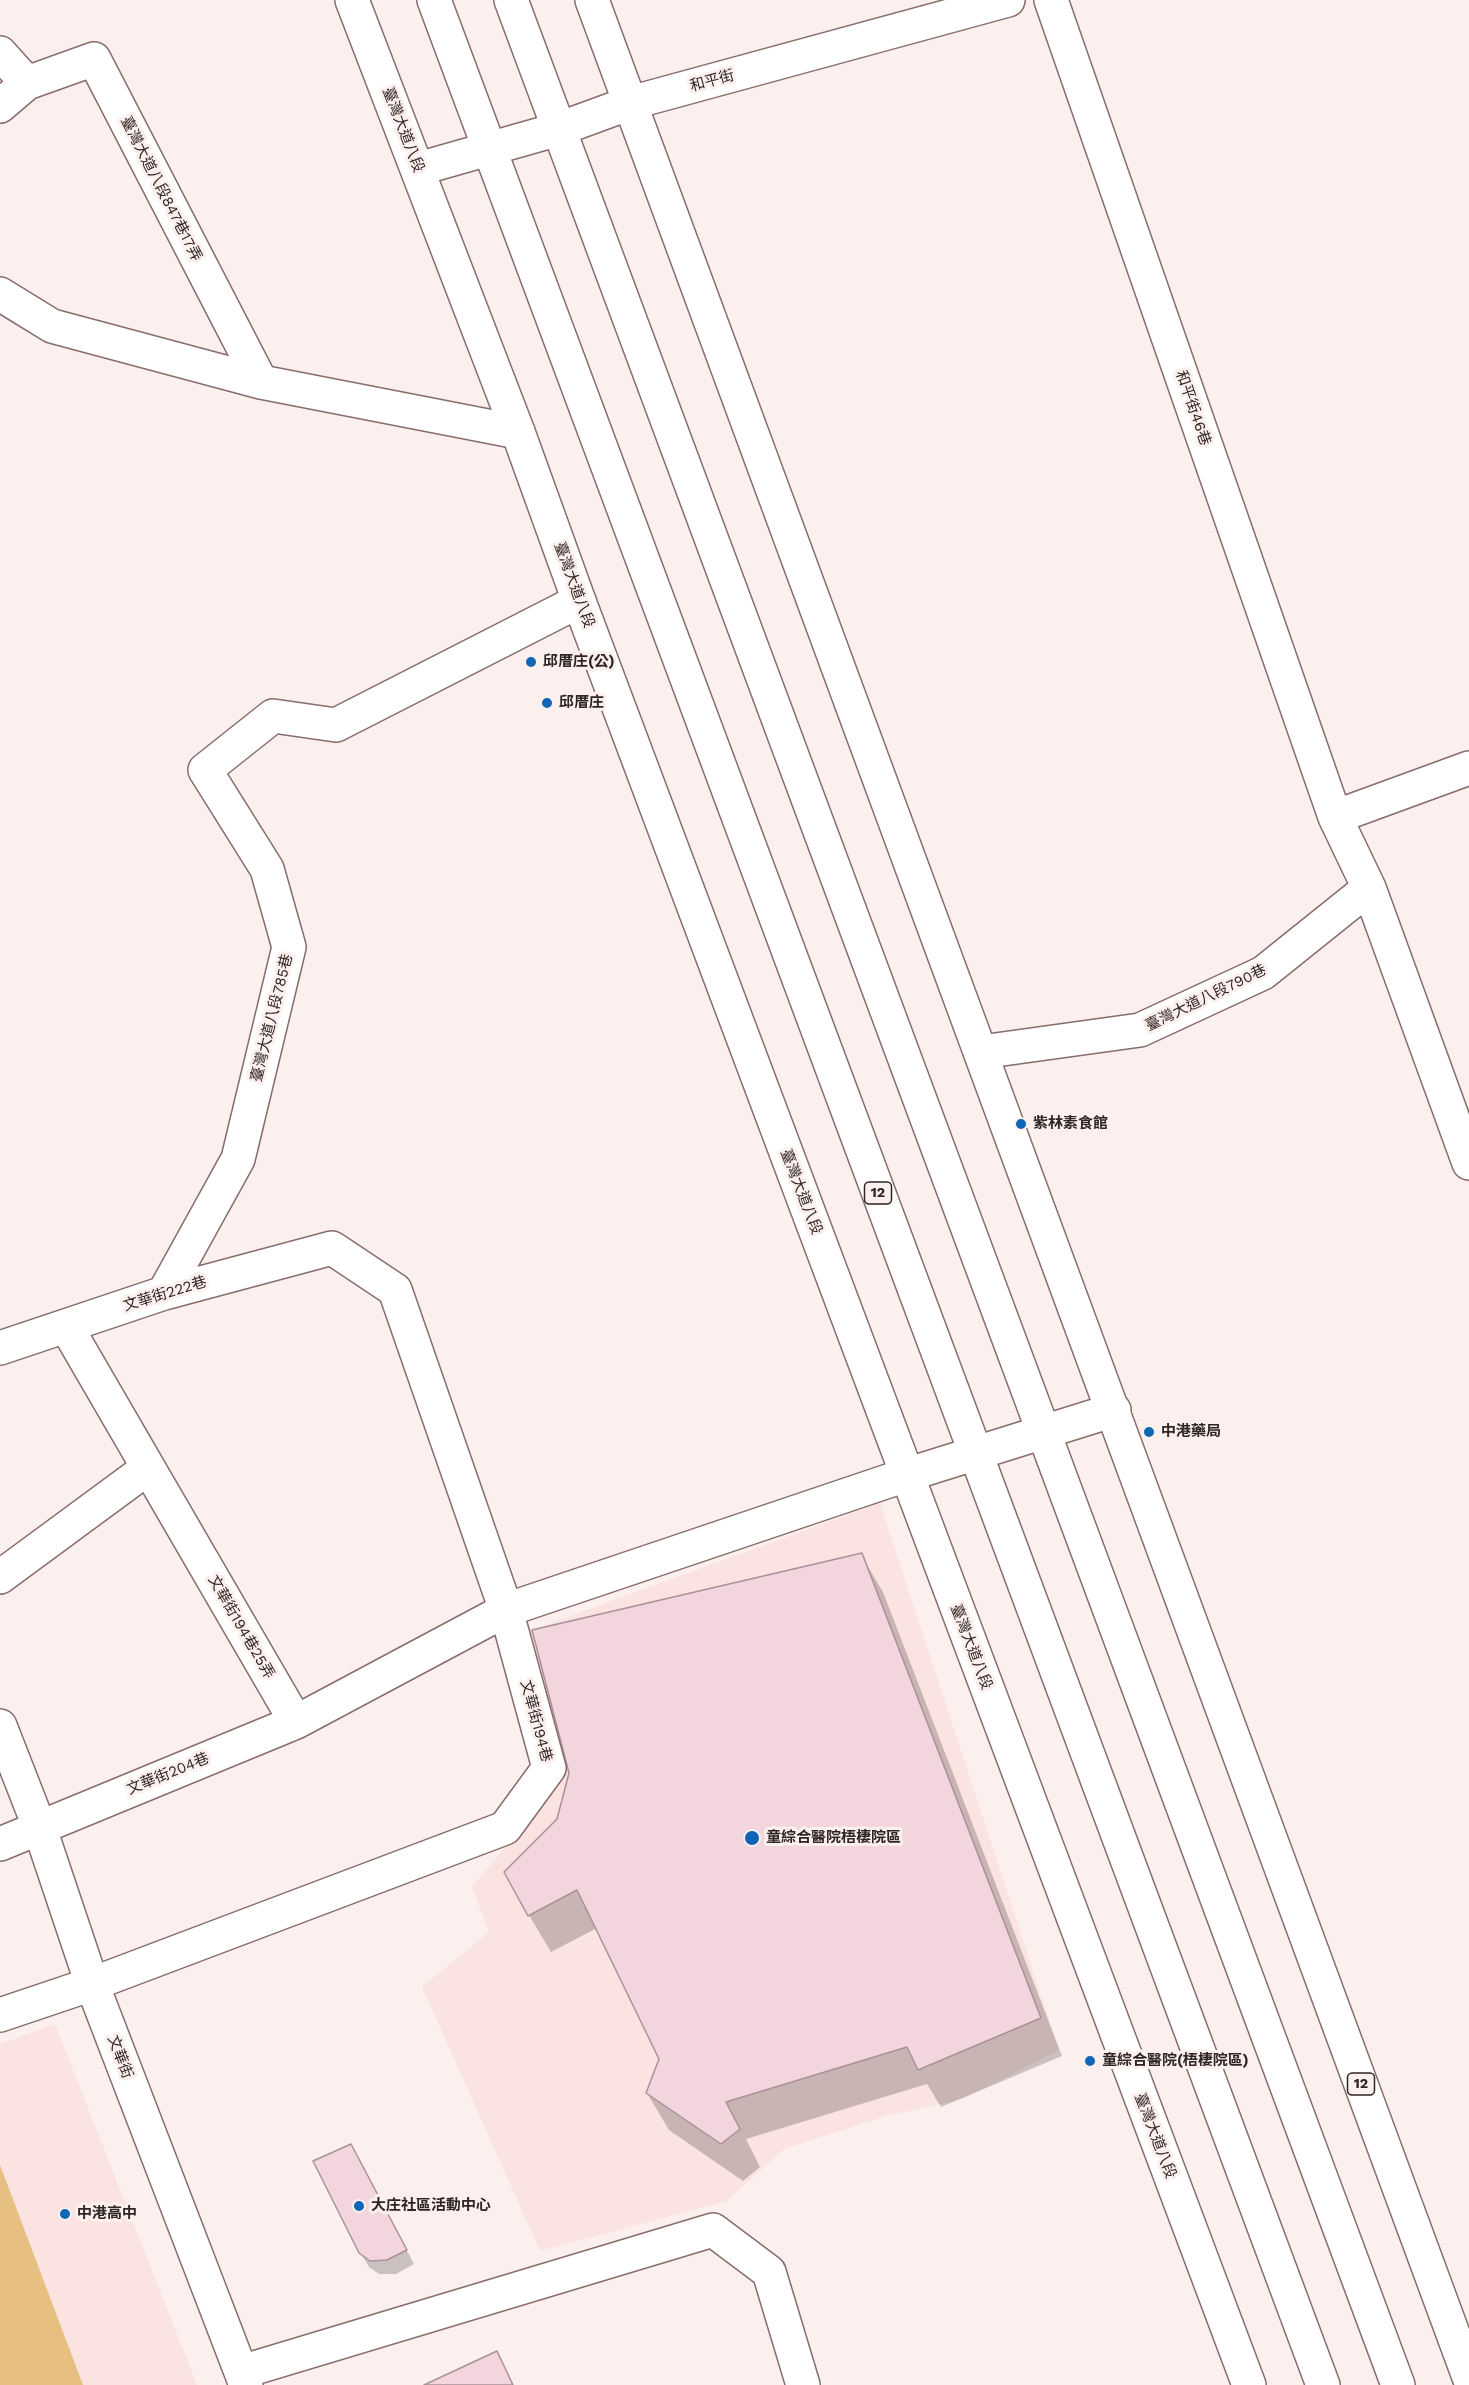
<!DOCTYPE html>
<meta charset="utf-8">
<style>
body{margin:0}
canvas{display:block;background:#fcf0ef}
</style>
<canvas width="1469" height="2385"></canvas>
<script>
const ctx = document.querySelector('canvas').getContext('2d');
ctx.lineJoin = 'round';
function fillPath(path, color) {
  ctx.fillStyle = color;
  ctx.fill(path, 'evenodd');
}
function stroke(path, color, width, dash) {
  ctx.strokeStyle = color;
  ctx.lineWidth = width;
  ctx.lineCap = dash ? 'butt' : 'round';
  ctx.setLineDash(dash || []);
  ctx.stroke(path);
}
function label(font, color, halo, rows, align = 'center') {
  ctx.font = font + ' "Work Sans","Noto Sans TC",sans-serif';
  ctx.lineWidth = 6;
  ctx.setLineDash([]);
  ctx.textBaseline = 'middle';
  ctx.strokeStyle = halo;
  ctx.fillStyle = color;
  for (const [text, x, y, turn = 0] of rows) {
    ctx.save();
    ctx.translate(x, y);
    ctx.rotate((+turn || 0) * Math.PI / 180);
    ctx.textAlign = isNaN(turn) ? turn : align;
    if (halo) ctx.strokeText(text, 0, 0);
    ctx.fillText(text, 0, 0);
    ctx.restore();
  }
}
fillPath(new Path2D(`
 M880,1503L1059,2050L963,2099L886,2116L784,2149L727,2201L540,2251L422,1987L489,1932L472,1887L555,1788L507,1639Z
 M55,2024L197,2385H0V2044Z`), '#fae3e0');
fillPath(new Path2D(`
 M0,2165L83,2385H0Z`), '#e7bf80');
fillPath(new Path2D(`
 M861,1555L883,1592L1062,2056L941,2107L927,2084L746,2139L760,2167L743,2181L669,2130L647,2093L660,2059L597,1928L551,1952L529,1915Z
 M358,2159L414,2264L396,2274H379L369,2267L360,2252Z`), '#0003');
const building = new Path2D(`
 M862,1553L1041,2018L918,2070L907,2047L726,2102L740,2129L721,2144L646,2093L659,2059L577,1890L528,1916L504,1872L557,1819L569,1773L532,1630Z
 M351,2144L407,2250L387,2260L370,2261L359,2253L313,2161Z
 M497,2351L513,2385H424Z`);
fillPath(building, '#f2d5dd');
stroke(building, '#aa9098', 1.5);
const minor = new Path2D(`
 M1051,0L1335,817L1369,888L1469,1163
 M0,53L27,83L94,59L261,382
 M0,106L27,83
 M418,169L559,129L630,103L1008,0
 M0,294L52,326L261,382L518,432
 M1335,817L1469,768
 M981,1052L1140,1030L1263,973L1369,888
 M164,1293L238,1159L289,947L267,869L205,770L273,716L336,725L579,601
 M66,1326L296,1722
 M0,1348L164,1293L332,1248L395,1290L506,1610L549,1768L505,1828L92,1984L0,2015
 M0,1577L148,1468
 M0,1726L39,1826L92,1984L246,2385
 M0,1844L296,1722L506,1610L906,1475L1114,1410
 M241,2372L713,2230L769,2272L803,2385`);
const major = new Path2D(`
 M352,0L518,432L579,601L1249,2385
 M434,0L1323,2385
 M511,0L1398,2385
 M592,0L1469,2377`);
stroke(minor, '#876d6b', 36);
stroke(major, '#876d6b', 36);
stroke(minor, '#fff', 33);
stroke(major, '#fff', 33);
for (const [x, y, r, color] of [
 [531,662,6,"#0e66b4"],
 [547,703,6,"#0e66b4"],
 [1021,1124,6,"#0e66b4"],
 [1149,1432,6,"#0e66b4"],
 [752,1838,8,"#0e66b4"],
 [1090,2061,6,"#0e66b4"],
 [359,2206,6,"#0e66b4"],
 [65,2214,6,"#0e66b4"]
]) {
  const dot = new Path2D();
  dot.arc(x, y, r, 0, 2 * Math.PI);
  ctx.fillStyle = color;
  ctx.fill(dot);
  stroke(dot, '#fcf0ef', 2);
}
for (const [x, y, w] of [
 [878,1193,27],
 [1361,2084,27]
]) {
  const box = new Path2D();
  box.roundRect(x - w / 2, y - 11, w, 22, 4.5);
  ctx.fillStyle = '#fcf0ef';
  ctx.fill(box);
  stroke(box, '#2f2524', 1.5);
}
label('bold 14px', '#2f2524', null, [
 ["12",878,1193],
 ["12",1361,2084]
]);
label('15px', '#2f2524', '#fcf0ef', [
 ["和平街",712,81,-15],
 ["臺灣大道八段",403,130,69],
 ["臺灣大道八段847巷17弄",161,189,63],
 ["和平街46巷",1193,408,71],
 ["臺灣大道八段",574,585,70],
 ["臺灣大道八段790巷",1206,998,-26],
 ["臺灣大道八段785巷",272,1018,-76],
 ["臺灣大道八段",801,1192,69],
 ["文華街222巷",165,1294,-17],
 ["文華街194巷25弄",241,1627,60],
 ["臺灣大道八段",971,1647,69],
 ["文華街194巷",536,1721,75],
 ["文華街204巷",168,1774,-22],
 ["文華街",120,2057,69],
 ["臺灣大道八段",1155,2136,69]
]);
label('bold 15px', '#2f2524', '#fcf0ef', [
 ["邱厝庄(公)",543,662],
 ["邱厝庄",559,703],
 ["紫林素食館",1033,1124],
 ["中港藥局",1161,1432],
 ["童綜合醫院梧棲院區",766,1838],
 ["童綜合醫院(梧棲院區)",1102,2061],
 ["大庄社區活動中心",371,2206],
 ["中港高中",77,2214]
], 'left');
</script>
